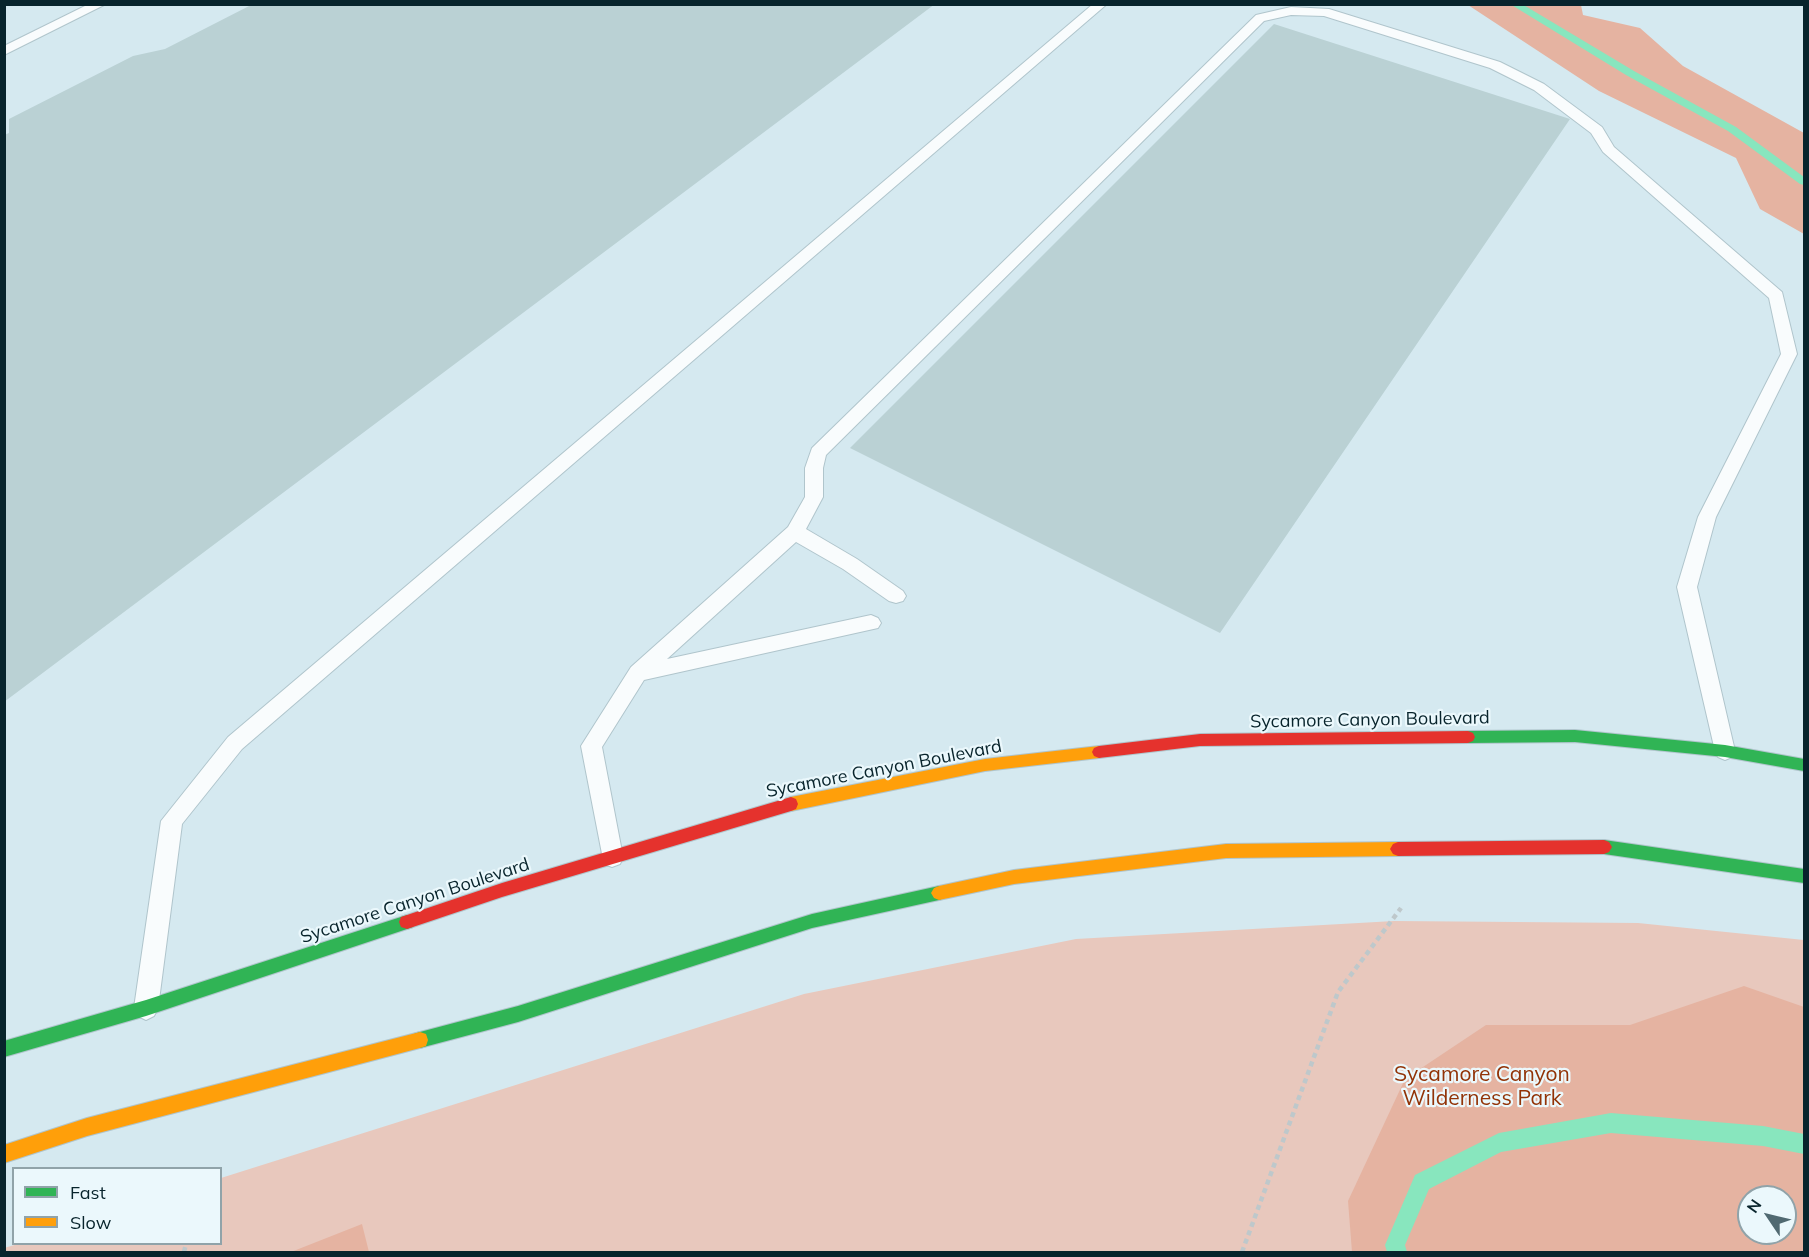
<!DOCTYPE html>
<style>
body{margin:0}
#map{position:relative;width:1809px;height:1257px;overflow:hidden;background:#d5e9f0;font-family:Mulish,sans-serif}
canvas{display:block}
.frame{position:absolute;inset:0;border:6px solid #08242c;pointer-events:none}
.legend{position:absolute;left:12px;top:1167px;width:210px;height:78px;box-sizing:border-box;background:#ebf8fc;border:2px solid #90a3a9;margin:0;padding:8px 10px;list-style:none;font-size:18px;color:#08242c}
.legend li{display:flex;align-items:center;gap:12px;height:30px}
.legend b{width:30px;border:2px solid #90a3a9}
.north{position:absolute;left:1737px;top:1185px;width:60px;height:60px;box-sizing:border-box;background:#ebf8fc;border:2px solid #90a3a9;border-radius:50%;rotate:305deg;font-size:16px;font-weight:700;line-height:24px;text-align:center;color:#08242c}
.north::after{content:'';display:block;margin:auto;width:21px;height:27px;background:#506971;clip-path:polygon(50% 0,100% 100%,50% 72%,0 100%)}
</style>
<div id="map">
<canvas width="1809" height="1257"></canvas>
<div class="frame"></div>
<ul class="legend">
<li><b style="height:8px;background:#30b455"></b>Fast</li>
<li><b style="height:8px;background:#ff9f0a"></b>Slow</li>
</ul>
<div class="north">N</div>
</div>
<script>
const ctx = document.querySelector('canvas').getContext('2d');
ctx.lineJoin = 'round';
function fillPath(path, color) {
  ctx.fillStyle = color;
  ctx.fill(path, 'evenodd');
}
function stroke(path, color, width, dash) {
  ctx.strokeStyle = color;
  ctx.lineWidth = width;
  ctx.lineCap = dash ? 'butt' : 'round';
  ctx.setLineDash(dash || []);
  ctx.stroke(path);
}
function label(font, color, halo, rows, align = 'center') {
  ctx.font = font + ' Mulish,sans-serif';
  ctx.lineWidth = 4.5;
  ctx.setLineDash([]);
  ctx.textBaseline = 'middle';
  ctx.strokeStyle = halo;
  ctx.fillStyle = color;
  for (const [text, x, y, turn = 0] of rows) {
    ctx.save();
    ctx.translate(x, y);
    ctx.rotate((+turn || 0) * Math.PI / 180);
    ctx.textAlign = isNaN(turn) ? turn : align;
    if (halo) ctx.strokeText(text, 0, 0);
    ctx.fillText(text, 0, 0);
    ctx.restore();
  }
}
fillPath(new Path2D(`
 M1394,921L1638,923L1804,940V1252H5L4,1248L18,1244H220L221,1178L804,994L1076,939ZM1749,1197H1785V1233H1749Z`), '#e8c8bd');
fillPath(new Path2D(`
 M1468,5H1581L1583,15L1640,28L1683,66L1804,133V234L1760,209L1736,158L1599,91Z
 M1744,986L1804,1007V1252H1352L1348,1201L1405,1079L1486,1025H1630ZM1749,1197H1785V1233H1749Z
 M362,1224L369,1252H291Z`), '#e5b3a1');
fillPath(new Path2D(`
 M1510,4H1522L1634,71L1736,127L1804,177V185L1800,184L1728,131L1626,75Z
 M1611,1113L1763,1126L1804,1134V1154L1763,1146L1611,1133L1501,1152L1429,1189L1405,1245L1407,1252H1387L1385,1245L1415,1175L1499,1133Z`), '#88e6be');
fillPath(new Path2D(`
 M253,4H935L4,702V135L9,133V119L133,56L165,49Z
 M1274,24L1570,119L1220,633L850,448Z`), '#bad1d4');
const lane = new Path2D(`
 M89,4H106L4,55V46Z
 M1093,4H1107L242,749L182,824L158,1008L154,1016L146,1020L138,1016L134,1008L161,821L228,737Z
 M1291,7L1329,9L1500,62L1544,84L1602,127L1614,147L1782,292L1797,354L1716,517L1697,587L1735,751L1732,757L1725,760L1718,757L1715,751L1677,587L1698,517L1781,354L1769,298L1603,152L1591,133L1534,90L1490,68L1324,16L1291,15L1264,21L826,455L823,468V497L806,529L857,559L903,591L906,596L903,601L896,603L889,601L843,569L796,542L667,659L871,615L878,618L881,623L878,628L644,680L602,747L623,857L620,864L612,867L604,864L581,746L631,667L788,527L805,497V468L812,448L1256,15Z`);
const fast = new Path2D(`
 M1575,730L1725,745L1804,759V771L1725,757L1575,742L1468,743L1463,741L1461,737L1463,733L1468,731Z
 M1604,840L1804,869V883L1604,854L1599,852L1596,847L1599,842Z
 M939,886L944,888L947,893L944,898L939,900L812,928L518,1022L420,1048L414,1046L412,1040L414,1034L420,1032L518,1006L812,914Z
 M407,915L413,917L415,922L413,927L146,1016L4,1057V1041L146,1000Z`);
const slow = new Path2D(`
 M1099,746L1104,748L1106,752L1104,756L1099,758L985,771L791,811L786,809L784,804L786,799L791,797L985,759Z
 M1398,842L1403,844L1406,849L1403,854L1398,856L1226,858L1014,884L939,900L934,898L931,893L934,888L939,886L1014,870L1226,844Z
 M420,1032L426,1034L428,1040L426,1046L420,1048L87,1136L4,1163V1145L87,1118Z`);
const jam = new Path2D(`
 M1468,731L1473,733L1475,737L1473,741L1468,743L1200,746L1099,758L1094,756L1092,752L1094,748L1099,746L1200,734Z
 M791,797L796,799L798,804L796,809L791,811L502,897L407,929L401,927L399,922L401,917L407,915L502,883Z
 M1604,840L1609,842L1612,847L1609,852L1604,854L1398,856L1393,854L1390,849L1393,844L1398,842Z`);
stroke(lane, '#b0c5cc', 2);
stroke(fast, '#b0c5cc', 2);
stroke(slow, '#b0c5cc', 2);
stroke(jam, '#b0c5cc', 2);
stroke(new Path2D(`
 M184,1252L186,1244
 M1242,1252L1338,992L1401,908`), '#bec8cb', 4.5, [5, 4]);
fillPath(lane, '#f9fcfd');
fillPath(fast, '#30b455');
fillPath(slow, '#ff9f0a');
fillPath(jam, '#e5322d');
label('18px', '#08242c', '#ebf8fc', [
 ["Sycamore Canyon Boulevard",1370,720,-1],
 ["Sycamore Canyon Boulevard",884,769,-11],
 ["Sycamore Canyon Boulevard",415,901,-18]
]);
label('21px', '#923307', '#ebf8fc', [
 ["Sycamore Canyon",1482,1075],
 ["Wilderness Park",1482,1099]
]);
</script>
